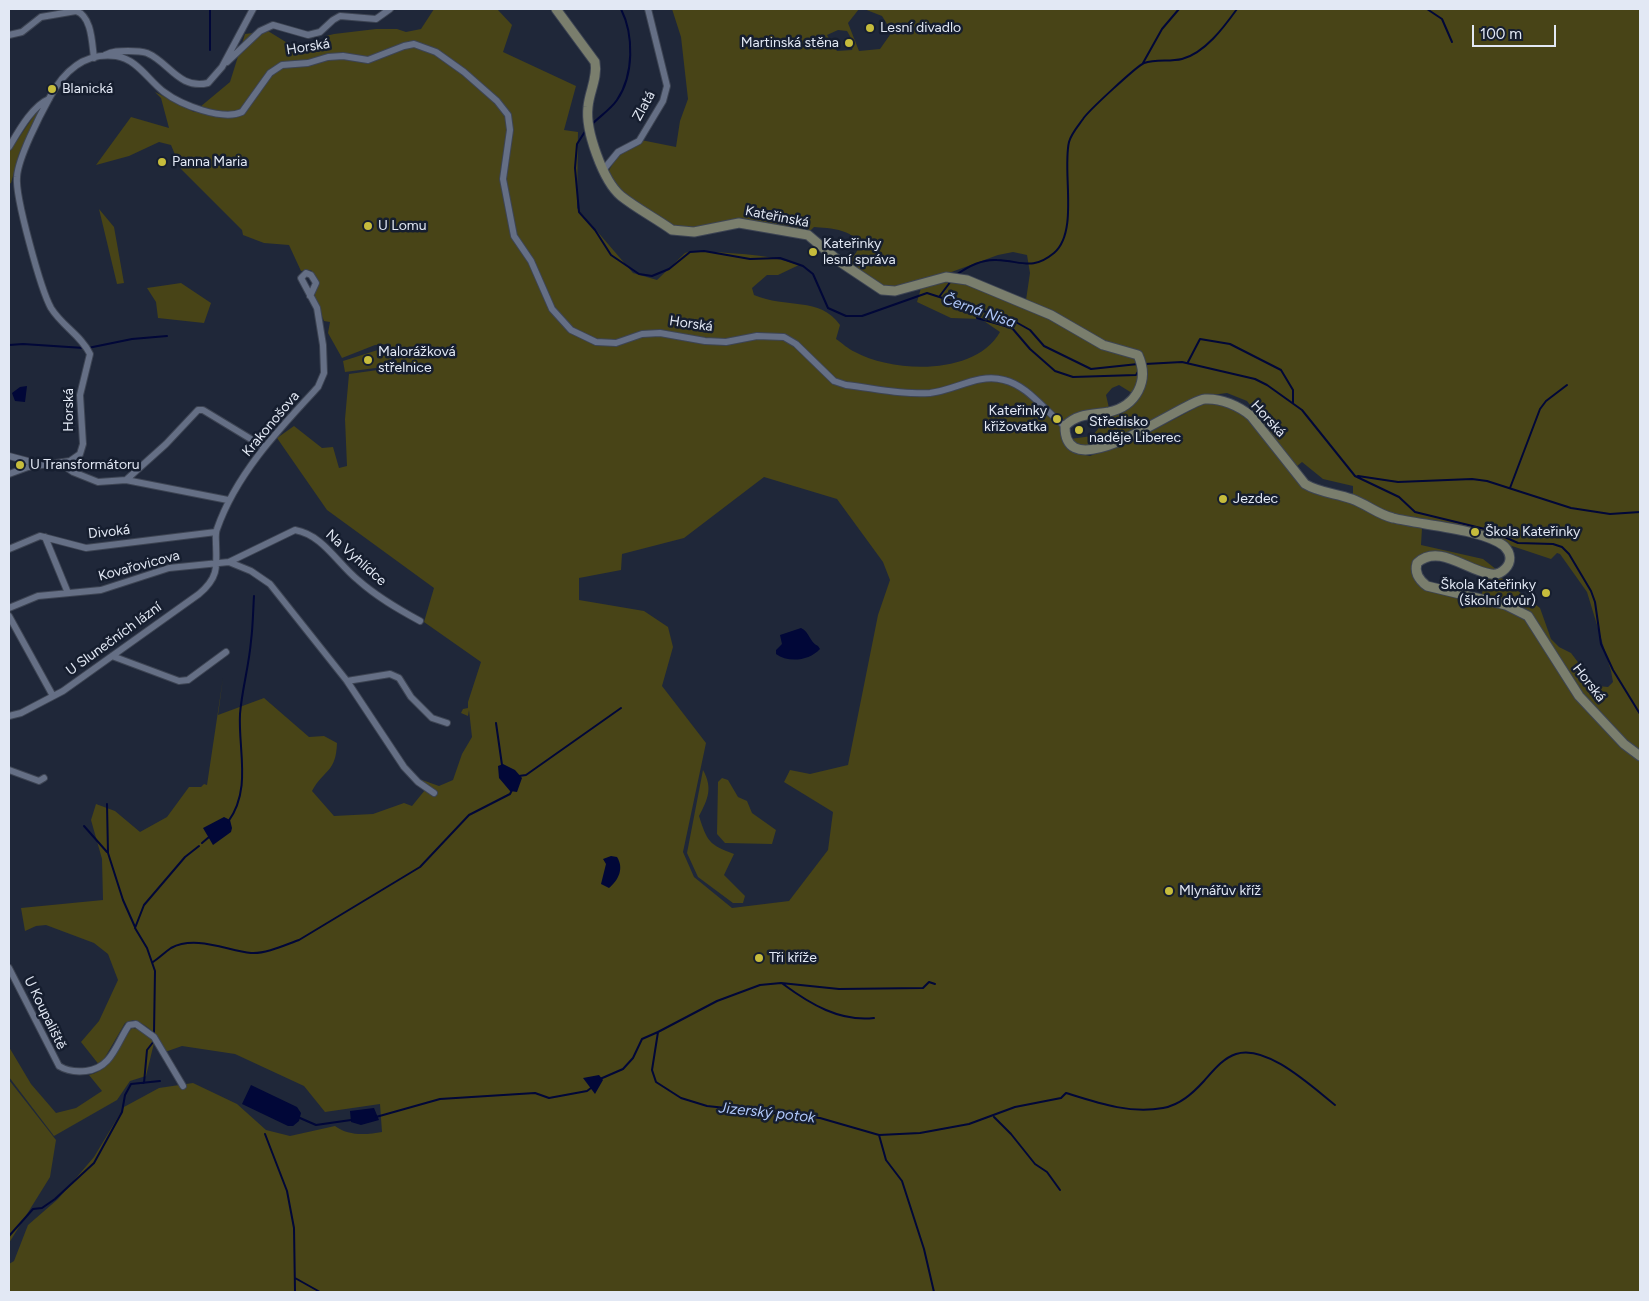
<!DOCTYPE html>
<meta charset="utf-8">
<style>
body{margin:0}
#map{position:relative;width:1649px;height:1301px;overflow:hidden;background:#1f2739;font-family:Figtree,sans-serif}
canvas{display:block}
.frame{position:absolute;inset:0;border:10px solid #e2e8f4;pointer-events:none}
.scale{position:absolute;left:1472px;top:25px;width:84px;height:22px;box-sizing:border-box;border:2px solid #e2e8f4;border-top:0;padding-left:6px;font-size:15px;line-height:18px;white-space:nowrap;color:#e2e8f4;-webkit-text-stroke:4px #161e2f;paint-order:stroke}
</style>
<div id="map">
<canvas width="1649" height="1301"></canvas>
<div class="frame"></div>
<div class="scale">100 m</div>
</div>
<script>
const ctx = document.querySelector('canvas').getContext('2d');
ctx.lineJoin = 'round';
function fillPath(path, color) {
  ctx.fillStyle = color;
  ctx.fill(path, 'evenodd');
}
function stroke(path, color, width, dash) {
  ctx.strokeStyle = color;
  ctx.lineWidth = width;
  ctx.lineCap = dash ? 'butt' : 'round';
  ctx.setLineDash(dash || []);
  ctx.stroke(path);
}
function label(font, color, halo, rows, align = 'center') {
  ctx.font = font + ' Figtree,sans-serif';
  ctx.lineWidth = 5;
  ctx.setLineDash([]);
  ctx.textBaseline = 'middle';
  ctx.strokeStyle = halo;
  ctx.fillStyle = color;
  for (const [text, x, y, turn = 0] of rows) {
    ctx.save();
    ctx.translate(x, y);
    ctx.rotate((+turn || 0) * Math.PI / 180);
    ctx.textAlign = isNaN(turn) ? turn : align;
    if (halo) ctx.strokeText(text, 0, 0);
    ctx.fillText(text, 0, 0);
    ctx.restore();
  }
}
fillPath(new Path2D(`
 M434,9H497L512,25L503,52L576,86L564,130L578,132L577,208L633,273L657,280L685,253L691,251C727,253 765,253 799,265L778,275H767L752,288L754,295C786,309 820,296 840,325L836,339C842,343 848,349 855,352C894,373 975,376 1000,332L981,319L951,318L917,302L921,288L946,281L966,283L1049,318L1102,349L1133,358L1140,367L1138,385L1132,393L1119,385L1112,388L1106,395L1109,408C1090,409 1075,411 1061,424L1064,443L1075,453L1090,456L1152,431L1205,403L1243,407L1303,487L1315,494L1351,502L1389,521L1422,528L1421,545L1483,559L1497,570H1490C1466,562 1435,541 1414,561C1410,575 1414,581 1425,590L1505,609L1526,619L1576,698L1621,746L1640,760V1292H9V1264L14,1261L28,1225L58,1199L94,1157L124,1107L159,1088L193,1083L237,1104L266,1130L290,1136L335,1126C348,1136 366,1135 382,1132L380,1104L325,1112L304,1086L235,1054L182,1046L165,1052C158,1036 151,1026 133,1020L125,1023L100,1066L81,1042L99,1021L118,980L108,954L94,943L46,925L36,926L25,931L21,908L103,900L102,859L91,820L96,804L115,811L140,832L167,817L189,787H201L204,784L207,785L223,678L218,715L264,698L309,737L324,736L337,743C336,773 324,769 312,791L334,816L373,814L404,803L412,806L425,790L420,785L422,780L439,786L453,780L462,754L472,737L469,710L468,716L461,713L463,709L468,708V702L481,662L424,622L434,588L327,510L277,438L294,426L322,448L333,447L339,468L347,466L345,419L349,374L385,369L396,358L389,344L375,345L342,358L328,333L330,322L324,321L314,298L317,282L311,270L301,271L289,245L264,243L243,235L242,230L181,169L171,145L159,142L129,156L96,165L131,117L169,128L161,98L155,92L194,112L230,82L245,34L268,31L302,52L317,45L326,36L334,34L376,29H397L406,32L421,29ZM764,477L837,499L883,562L890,580L878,615L848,765L810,774L790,770L784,782L833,812L828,850L789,901L732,908L694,877L683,852L706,743L662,686L673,647L668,627L644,611L579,600V578L621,570L622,554L684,538Z
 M672,9H859L848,23L859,51L880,49L892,32L882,16L864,9H1640V753L1626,741L1581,694L1534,618L1481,596L1488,577H1500L1540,608L1551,639L1559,647L1571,653L1593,682L1598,686L1608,687L1613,682L1611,671L1587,592L1560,554L1557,553L1551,559L1506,544L1392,515L1353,496V486L1323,479L1302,462L1296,467L1265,430L1261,419L1247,401L1227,393L1203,396L1149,425L1089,449L1079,446L1070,439L1092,436L1110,415L1144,388L1147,380V365L1137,352L1127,347L1104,343L1026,300L1030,273L1027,255L1013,252L998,255L946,274L895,288L883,287L847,264C850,260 855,255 857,251C863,229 827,228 814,227L809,232L739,220L693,229L674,227L622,193L608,172L619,153L641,140L676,147L680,121L688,99L681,37ZM838,30L847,31L854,43L852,50L837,51L827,35Z
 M42,104L19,154L11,183L9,184V152Z
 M99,209L114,227L124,283L117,284Z
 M181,283L211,303L204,323L158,318L156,302L147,288Z
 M387,347L392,359L383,367L345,372L343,361Z
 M703,770C713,788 708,799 699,816C707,841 709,845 734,854L724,875L745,896L743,903H733L698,877L687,853Z
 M722,778L728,780L738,797L747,801L752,813L776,830L772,844L725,843L717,834L718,782Z
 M132,1028C144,1030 148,1033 154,1043L146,1076L130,1081L117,1100L54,1136L9,1077V1047L31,1084L56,1113L76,1108L102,1091L89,1075C114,1069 117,1046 132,1028Z
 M9,1080L56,1140L50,1177L9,1243Z`), '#484417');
fillPath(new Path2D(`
 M27,386L25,402L15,401L12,393L20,387Z
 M801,628C810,632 809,642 818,646L820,649C809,661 788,663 776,654V650L782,644L780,635Z
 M503,764L515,770L522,778L517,792L510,791L499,778L498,766Z
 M224,817L230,820L232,828L231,832L213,845L203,828Z
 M611,856L617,857C624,868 619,880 609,888L601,884L606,864L603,859Z
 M599,1075L603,1080L595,1094L583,1078Z
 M251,1085L297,1107L301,1113L299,1121L293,1126H288L242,1104Z
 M374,1108L379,1120L361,1125L351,1122L350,1111Z`), '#010738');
stroke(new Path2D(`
 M210,9V50
 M1427,9L1442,19L1452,42
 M1143,63L1162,29L1179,9
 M591,125C599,117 611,109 617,100C634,75 634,35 621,9
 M586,130L577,144L575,168L579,212L595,230L611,255L639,274L652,276L669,269L690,252L704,251L750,259L780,258L803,266L813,274L828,308L846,316H862L927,293L1014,321L1030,330L1044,346L1091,369L1138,364
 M956,275C967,267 983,259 997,260C1022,261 1032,271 1054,253C1079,232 1062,171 1069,142C1071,134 1078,126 1083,119C1088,111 1137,66 1144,63C1156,59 1170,62 1182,59C1205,53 1224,27 1237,9
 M939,297L951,281
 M977,310V318L1012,328L1030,349L1055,371L1073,377L1136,375L1139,370
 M9,345L23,344L84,348
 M88,348L132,339L167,336
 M1188,362L1200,339L1230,344L1281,370L1293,390V403
 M1145,364L1182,362L1255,379L1267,385L1302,410L1355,476L1399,497L1415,512L1489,530L1518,543L1553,544L1562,547L1569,554L1591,591L1595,602L1601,644L1613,670L1640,714
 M1358,476L1398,482L1472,479L1487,481L1571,508L1610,514L1640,512
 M1510,488L1540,409L1546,401L1567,385
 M496,723L502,765
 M519,776L526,775L621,708
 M107,804L108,853L123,900L135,927
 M228,822C252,789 238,750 240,714C242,689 249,666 251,641C253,626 253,611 254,596
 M84,826L107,852
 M202,843L209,837
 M153,962C159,958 165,952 171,948C195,935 226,950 251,953C266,954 285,945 299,940L420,867L469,815L510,794L512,790
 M783,984C810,1004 840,1022 874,1018
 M658,1032L717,1001L760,985L781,983L839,989L923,988L929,982L935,984
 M154,1033L155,971L147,948L135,928L144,905L185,857L199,846
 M600,1079L623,1069L633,1058L642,1039L658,1032L652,1070L656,1082L681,1098L707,1106L820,1118L879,1135L920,1133L969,1124L1015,1107L1061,1098L1066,1093C1098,1103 1129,1114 1163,1108C1180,1105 1193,1093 1204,1081C1213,1071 1223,1058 1236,1054C1267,1044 1312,1087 1335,1105
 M144,1083L147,1050L154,1041
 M376,1117L440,1099L535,1093L549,1098L587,1091L591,1088
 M994,1117L1011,1134L1035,1164L1047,1172L1060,1190
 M300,1118L316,1125L351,1120
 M265,1134L287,1191L294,1228L295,1292
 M879,1135L886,1160L902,1181L924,1249L934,1292
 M9,1236L33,1209L42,1208L55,1199L94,1163L122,1112L125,1095L131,1084L160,1081
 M295,1278L320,1292`), '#010738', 2);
const street = new Path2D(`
 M9,35L22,32L41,17L76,11C92,16 92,44 94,58
 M105,55C113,51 119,51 128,51C134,51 141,51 147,53C169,62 179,90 208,83L222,67L253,9
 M227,62L260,31L273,25L308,35L320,32L333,20L340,16L376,19L390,9
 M9,147C18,132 32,106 49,99
 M604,169L618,152L639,141L663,101L667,86L648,9
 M9,456L39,464
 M60,463L73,472L98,482L126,480L228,500
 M9,474L28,467L70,461L80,454L83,444L80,395L90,354C81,335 62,326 51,308C41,290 15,197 17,177C18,158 40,115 50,97C64,71 85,52 116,56C137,59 149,81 164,92C181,105 223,121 242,112L270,73L282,65L308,63L328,57L343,56L368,60L404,46L414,44L436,52L464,72L497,101L508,115L510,130L503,179L514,236L531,261L552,309L571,330L596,342L616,343L642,334L660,333L705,341L726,342L757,336L784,337L796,344L834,381L846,385C873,388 903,395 930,393C956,390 978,373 1004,380C1029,386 1045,412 1065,426
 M126,480L166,444L198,410H203L264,447
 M45,537L68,593
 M9,549L40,536L86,548L216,532
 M229,562L251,571L270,584L347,681L404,767L418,782L434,793
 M9,608L38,596L101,590L169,568L229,562L295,530C323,535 337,563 358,580C377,597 398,609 420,621
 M9,616L53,696
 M112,656L179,681L188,680L226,652
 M347,681L390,674L399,678L411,697L432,718L447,723
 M9,716L21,713L63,691L199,594C218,578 217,568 216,544C216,539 215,534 217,529C236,474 279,429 318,387L324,373L323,345L317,308L301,278L306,273L311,275L316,283L310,296
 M9,770L39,781L44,778
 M9,968L59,1066C67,1071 77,1072 86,1071C112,1068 116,1044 129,1025L136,1024L154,1037L183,1086`);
const secondary = new Path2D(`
 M556,9L595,62C598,78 589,92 588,107C585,130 603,181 621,196C636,208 655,218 672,230L694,232L739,223L808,235L840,262L882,290L895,291L946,277L967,280L1051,315L1103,345L1138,355C1150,381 1136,406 1109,412C1092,415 1078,413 1065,426C1064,492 1183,401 1205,399C1221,398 1239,406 1251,416L1305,484C1320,493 1336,493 1352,499C1366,504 1379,515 1393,518C1421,525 1483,529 1504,546C1511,553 1512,562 1505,569C1501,573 1497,575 1491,574C1467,571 1439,543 1417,563C1414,573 1419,580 1427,586L1506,605L1528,616L1579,696L1624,744L1640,756`);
stroke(street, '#3d4453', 8);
stroke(secondary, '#3d4453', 11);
stroke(street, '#656f85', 6);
stroke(secondary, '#7a7e6d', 9);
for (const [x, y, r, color] of [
 [870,28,5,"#c6bc3c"],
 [849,43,5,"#c6bc3c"],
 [52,89,5,"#c6bc3c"],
 [162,162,5,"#c6bc3c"],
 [368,226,5,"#c6bc3c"],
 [813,252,5,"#c6bc3c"],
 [368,360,5,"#c6bc3c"],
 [1057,419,5,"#c6bc3c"],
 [1079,430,5,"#c6bc3c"],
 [20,465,5,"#c6bc3c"],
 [1223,499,5,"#c6bc3c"],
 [1475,532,5,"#c6bc3c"],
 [1546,593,5,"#c6bc3c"],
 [1169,891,5,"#c6bc3c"],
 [759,958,5,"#c6bc3c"]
]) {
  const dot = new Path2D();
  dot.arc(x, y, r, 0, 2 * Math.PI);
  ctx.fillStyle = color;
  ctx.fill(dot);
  stroke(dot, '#161e2f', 2);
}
label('14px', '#e2e8f4', '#161e2f', [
 ["Lesní divadlo",880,28],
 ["Martinská stěna",839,43,"right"],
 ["Blanická",62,89],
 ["Panna Maria",172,162],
 ["U Lomu",378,226],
 ["Kateřinky",823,244],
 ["lesní správa",823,260],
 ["Malorážková",378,352],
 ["střelnice",378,368],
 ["Kateřinky",1047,411,"right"],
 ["křižovatka",1047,427,"right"],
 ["Středisko",1089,422],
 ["naděje Liberec",1089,438],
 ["U Transformátoru",30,465],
 ["Jezdec",1233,499],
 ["Škola Kateřinky",1485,532],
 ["Škola Kateřinky",1536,585,"right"],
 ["(školní dvůr)",1536,601,"right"],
 ["Mlynářův kříž",1179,891],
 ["Tři kříže",769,958]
], 'left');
label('14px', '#e2e8f4', '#161e2f', [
 ["Horská",308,47,-9],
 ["Zlatá",644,106,-61],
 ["Kateřinská",777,217,11],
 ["Horská",691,324,8],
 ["Horská",69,410,-90],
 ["Horská",1268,419,47],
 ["Krakonošova",271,424,-50],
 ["Divoká",109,532,-6],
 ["Na Vyhlídce",356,558,42],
 ["Kovařovicova",139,566,-15],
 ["U Slunečních lázní",114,639,-36],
 ["Horská",1589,683,52],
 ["U Koupaliště",45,1013,64]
]);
label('italic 15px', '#b0c8fa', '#161e2f', [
 ["Černá Nisa",979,311,19],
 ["Jizerský potok",767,1113,6]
]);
</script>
